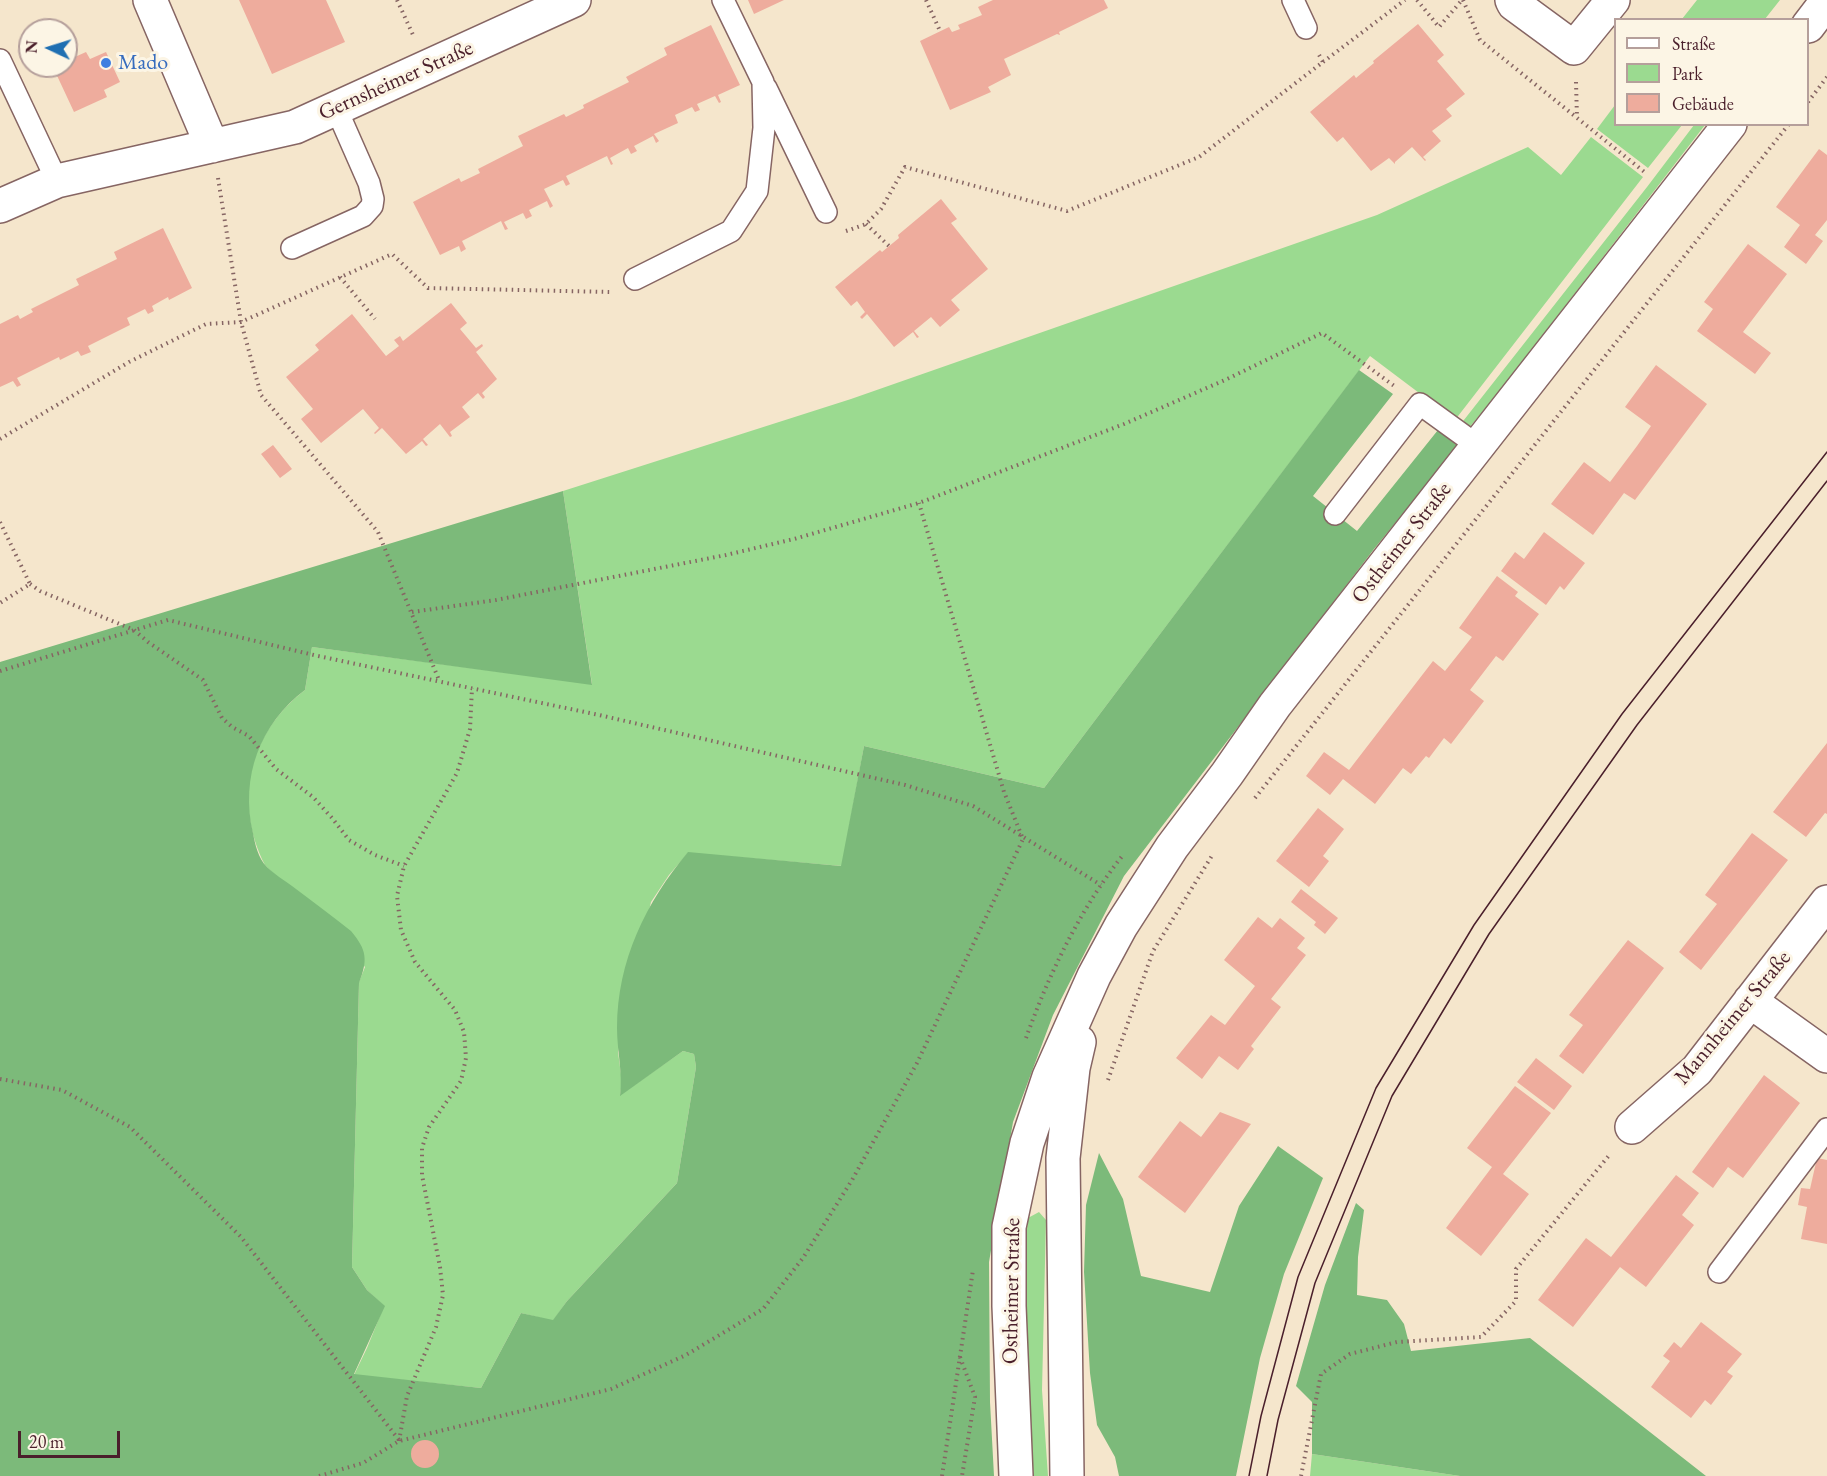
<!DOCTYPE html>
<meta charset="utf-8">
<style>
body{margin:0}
#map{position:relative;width:1827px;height:1476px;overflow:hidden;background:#f5e6cc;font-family:"EB Garamond",serif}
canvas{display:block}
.legend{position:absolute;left:1614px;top:18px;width:195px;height:108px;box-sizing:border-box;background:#fcf5e5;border:2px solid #b59f9b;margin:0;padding:8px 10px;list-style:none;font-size:18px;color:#4a1f2b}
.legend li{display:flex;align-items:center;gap:12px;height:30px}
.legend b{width:30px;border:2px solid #b59f9b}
.north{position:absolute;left:18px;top:18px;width:60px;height:60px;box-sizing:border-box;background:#fcf5e5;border:2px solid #b59f9b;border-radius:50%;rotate:274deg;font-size:16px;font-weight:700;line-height:24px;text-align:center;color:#4a1f2b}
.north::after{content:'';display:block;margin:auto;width:21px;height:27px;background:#1f6fb2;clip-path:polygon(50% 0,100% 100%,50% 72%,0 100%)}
.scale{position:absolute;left:18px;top:1431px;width:102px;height:27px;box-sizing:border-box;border:3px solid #4a1f2b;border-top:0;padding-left:8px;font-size:18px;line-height:21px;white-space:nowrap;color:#4a1f2b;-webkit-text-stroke:4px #fcf5e5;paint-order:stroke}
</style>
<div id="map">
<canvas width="1827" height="1476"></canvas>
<ul class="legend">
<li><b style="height:8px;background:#fff"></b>Straße</li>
<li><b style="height:16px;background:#9bda90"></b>Park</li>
<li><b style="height:16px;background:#eeac9d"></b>Gebäude</li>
</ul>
<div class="north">N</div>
<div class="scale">20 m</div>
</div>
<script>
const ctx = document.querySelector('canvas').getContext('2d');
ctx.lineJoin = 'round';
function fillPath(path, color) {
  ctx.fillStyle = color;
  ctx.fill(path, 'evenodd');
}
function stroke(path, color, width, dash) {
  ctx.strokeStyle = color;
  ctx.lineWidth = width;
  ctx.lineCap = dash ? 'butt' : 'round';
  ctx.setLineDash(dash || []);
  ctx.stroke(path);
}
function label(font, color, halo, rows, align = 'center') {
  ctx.font = font + ' "EB Garamond",serif';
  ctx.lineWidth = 6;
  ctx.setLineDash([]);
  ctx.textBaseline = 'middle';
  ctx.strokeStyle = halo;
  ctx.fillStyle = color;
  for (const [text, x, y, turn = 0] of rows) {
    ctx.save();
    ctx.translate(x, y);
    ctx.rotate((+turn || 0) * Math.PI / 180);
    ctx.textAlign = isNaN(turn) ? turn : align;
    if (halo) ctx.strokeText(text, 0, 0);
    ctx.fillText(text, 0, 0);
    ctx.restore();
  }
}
fillPath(new Path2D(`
 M1697,0H1780L1765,19H1682Z
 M1615,105L1616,124L1682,125L1648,168L1597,129Z
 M1694,125H1705L1491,402L1467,430L1460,425L1647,187Z
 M1591,137L1643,177L1455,420L1370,356L1044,788L864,746L842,866L688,853L669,875L651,902L618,1052L622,1082L620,1095L683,1051L694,1054L696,1067L677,1183L567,1301L553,1321L521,1313L481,1388L354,1375L367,1348L384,1306L367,1290L352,1267L359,982L365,967L265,865C233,801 248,734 305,690L312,647L592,684L563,491L851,399L1377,215L1528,147L1561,175Z
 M1039,1212L1046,1220L1042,1390L1048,1476H1030L1021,1301L1028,1218Z
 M1312,1454L1460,1476H1310Z`), '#9bda90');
fillPath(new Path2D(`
 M1359,370L1393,394L1313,496L1357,531L1438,430L1458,446L1374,549L1124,876L1053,1015L1013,1122L989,1262L990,1402L994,1476H0V662L563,491L592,685L312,647L305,690C260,724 240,777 253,833C255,844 258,858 267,867C274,874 284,880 292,886C312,901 332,916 351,931C367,950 368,960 359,983L352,1267L367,1290L385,1306L354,1374L481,1388L521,1313L553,1320L567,1301L677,1183L696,1067L694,1054L683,1051L620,1096C623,1073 617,1051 617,1028C617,961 646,902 688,852L841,866L864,746L1044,788Z
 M1278,1146L1323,1178L1284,1274L1260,1358L1236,1476H1119L1115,1457L1097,1425L1090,1373L1084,1272L1086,1205L1099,1153L1123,1199L1141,1276L1210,1292L1239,1206Z
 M1356,1203L1364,1210L1358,1257L1357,1295L1387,1300L1404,1324L1411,1351L1530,1338L1706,1476H1460L1312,1454V1402L1296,1386L1325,1285Z`), '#7cba7a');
fillPath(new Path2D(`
 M239,0H326L345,42L272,74Z
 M748,0H784L754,14Z
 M993,0H1104L1108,8L1059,32L1060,35L1057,34L1004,59L1011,75L988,87L991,92L950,110L920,41L949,27L952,32L960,29L958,25L982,15L978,7Z
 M1418,24L1444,55L1437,61L1465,94L1446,109L1452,116L1432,131L1441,141L1423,157L1426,160L1425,161L1412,147L1395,162V164L1389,158L1371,171L1343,137L1337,142L1310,112L1354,75L1356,78L1374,63L1373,61Z
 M711,25L740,85L718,95L721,102L719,103L715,96L697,104L700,110L695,112L692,107L675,115L678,123L654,134L659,141L656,143L653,136L634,146L637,151L631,154L628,148L610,158L613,164L611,165L607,156L566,176L570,184L566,186L563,180L544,189L553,206L550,208L547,201L529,210L532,216L526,219L523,213L504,222L508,229L505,230L501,221L462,241L466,249L461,252L459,246L440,255L413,202L459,178L461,182L480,173L478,169L523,146L518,136L564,114L566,117L584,108L583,105L629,82L626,77L667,55L664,48Z
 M86,52L90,59L106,52L120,82L104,90L107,97L74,112L53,67L66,66V61Z
 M1819,149L1827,155V220L1815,235L1823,241L1806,264L1784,247L1800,225L1776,207Z
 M941,199L957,219L951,223L988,269L951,300L960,310L940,327L931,317L914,331L919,337L917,338L913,332L894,347L867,314L862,319L860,317L865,312L857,301L851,306L835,287L880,250L882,252L899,238L898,235Z
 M163,228L192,288L169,300L168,297L152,306L154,311L148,314L145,309L127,318L130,325L88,346L91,352L81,356L78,351L60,360L59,357L17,378L21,385L17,387L13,381L0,387V324L18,315L20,319L33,312L31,309L79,285L76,279L117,259L114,252Z
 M1748,244L1787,274L1743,332L1771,353L1755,374L1697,331L1713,309L1704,302Z
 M451,303L467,323L460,329L476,348L482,344L483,346L476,352L497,379L482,393L485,397L483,399L478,393L462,407L470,417L450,432L452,436L450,437L440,424L423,439L428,445L426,446L422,441L406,454L382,428L375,434L374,433L379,428L363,409L321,443L301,419L313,409L286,377L319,350L315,345L352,314L386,356L399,346L394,340L400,336L403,341Z
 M1656,365L1707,404L1635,500L1624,493L1593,535L1551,504L1584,462L1610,482L1637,446L1651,426L1625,407Z
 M273,445L292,469L280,478L261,454Z
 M1544,532L1585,563L1564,590L1560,586L1546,605L1501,571L1515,552L1524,559Z
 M1497,576L1518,592L1515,596L1539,614L1503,661L1496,656L1470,690L1484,701L1451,744L1444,738L1429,758L1426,756L1411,774L1403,768L1375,804L1343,779L1330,795L1306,776L1324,752L1349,770L1433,661L1445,671L1472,637L1459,628Z
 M1827,743V814L1825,813L1806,837L1773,812Z
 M1318,808L1344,829L1323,856L1329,861L1309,887L1276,861Z
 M1752,833L1788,860L1701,970L1679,952L1717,904L1705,895Z
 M1301,889L1338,918L1325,934L1314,925L1316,922L1291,902Z
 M1258,917L1272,928L1280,918L1305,938L1297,948L1306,955L1271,999L1281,1007L1251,1046L1254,1049L1238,1070L1219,1056L1202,1079L1176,1058L1211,1015L1225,1025L1255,986L1224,960Z
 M1628,940L1664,968L1583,1074L1559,1056L1583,1025L1569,1015Z
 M1536,1058L1572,1086L1554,1110L1517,1082Z
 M1764,1075L1800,1103L1743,1178L1728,1167L1713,1188L1692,1172Z
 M1515,1086L1551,1113L1503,1174L1529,1194L1481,1256L1446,1228L1492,1167L1467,1148Z
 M1220,1112L1251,1124L1185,1213L1138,1177L1180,1121L1201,1137Z
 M1817,1158L1827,1160V1244L1801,1239L1807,1207L1798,1205L1801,1188L1810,1189Z
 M1676,1175L1699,1193L1682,1215L1694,1225L1646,1287L1620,1267L1573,1327L1538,1300L1586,1238L1611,1257Z
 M1701,1322L1742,1354L1727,1372L1733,1376L1711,1405L1705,1400L1691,1418L1651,1387L1670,1361L1663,1356L1674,1342L1681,1348Z
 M411 1454a14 14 0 1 1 28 0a14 14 0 1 1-28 0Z`), '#eeac9d');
const service = new Path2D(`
 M1293,0L1306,28
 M0,60L57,181
 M766,88L826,212
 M292,248L363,216L372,206L373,199L369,183L336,108
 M635,279L731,231L757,191L764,128L763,82L723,0
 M1335,514L1420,404L1478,446
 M1719,1272L1827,1129`);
const minor = new Path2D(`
 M150,0L212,146
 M1512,0L1514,4L1574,48L1613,0
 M0,206L57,181L295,127L574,0
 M1750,1001L1827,1056
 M1632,1127L1697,1070L1827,902`);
const secondary = new Path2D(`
 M1808,26L1827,1
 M1016,1476L1009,1306V1227L1027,1143L1049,1077L1094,976L1121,926L1172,847L1227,774L1275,705L1730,124
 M1067,1476L1063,1158L1073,1068L1079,1042`);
stroke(service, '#866563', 24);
stroke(minor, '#866563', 36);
stroke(secondary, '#866563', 36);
stroke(new Path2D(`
 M397,0L414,37
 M926,0L940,31
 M1417,0L1439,27L1462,0
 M1463,0L1480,40L1647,174
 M1323,62L1405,0
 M1576,82L1577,118
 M1808,102L1827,77
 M218,178L241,322L261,395L378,532L439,680
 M866,224L889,246
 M846,231L866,224L881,209L905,167L1067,211L1199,157L1323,62L1318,53
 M340,277L375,319
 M0,439L129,362L206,324L241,322L392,254L428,288L611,292
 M0,522L30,584L0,603
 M30,584L40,591L134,630L148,642L203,680L222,718L232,727L249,736L276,769L313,797L332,818L349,840L375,855L404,866
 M412,612L496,600L726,555L794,539L919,503L1124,424L1225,380L1322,333L1397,388
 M0,671L168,620L318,656L599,715L905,785L973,806L1101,885
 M1255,798L1789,124
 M1026,1038C1049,974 1080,909 1123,855
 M0,1079L62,1090L130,1127L241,1237L399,1440
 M1108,1080L1153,951L1213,854
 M960,1357L975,1397L962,1476
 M399,1441L407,1396L436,1327L443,1295L440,1267L422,1175V1148L429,1127L461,1081L466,1058L464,1032L455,1010L415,962L401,930L397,896L404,866L457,773L470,729L472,688
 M319,1476L363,1463L399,1441L611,1389L686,1355L763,1309L803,1258L852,1180L917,1063L1023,839L1004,792L919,503
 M942,1476L973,1270
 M1301,1476L1321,1374L1350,1354L1397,1342L1481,1337L1516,1301V1269L1611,1153`), '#866563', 4, [1.5, 4.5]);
stroke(service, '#fff', 21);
stroke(minor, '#fff', 33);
stroke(secondary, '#fff', 33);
stroke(new Path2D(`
 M1249,1476L1261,1416L1298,1277L1376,1088L1474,925L1622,714L1827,452
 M1267,1476L1278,1420L1315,1283L1392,1096L1489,934L1637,725L1827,481`), '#4a1f2b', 1.5);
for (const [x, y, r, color] of [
 [106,63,6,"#3f7fe0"]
]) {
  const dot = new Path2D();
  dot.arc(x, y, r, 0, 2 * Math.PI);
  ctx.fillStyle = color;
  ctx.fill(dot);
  stroke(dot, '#fcf5e5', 2);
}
label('22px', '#366cbe', '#fcf5e5', [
 ["Mado",118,63]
], 'left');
label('22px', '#4a1f2b', '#fcf5e5', [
 ["Gernsheimer Straße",396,81,-24],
 ["Ostheimer Straße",1402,543,-52],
 ["Mannheimer Straße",1733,1018,-50],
 ["Ostheimer Straße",1012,1291,-89]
]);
</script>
